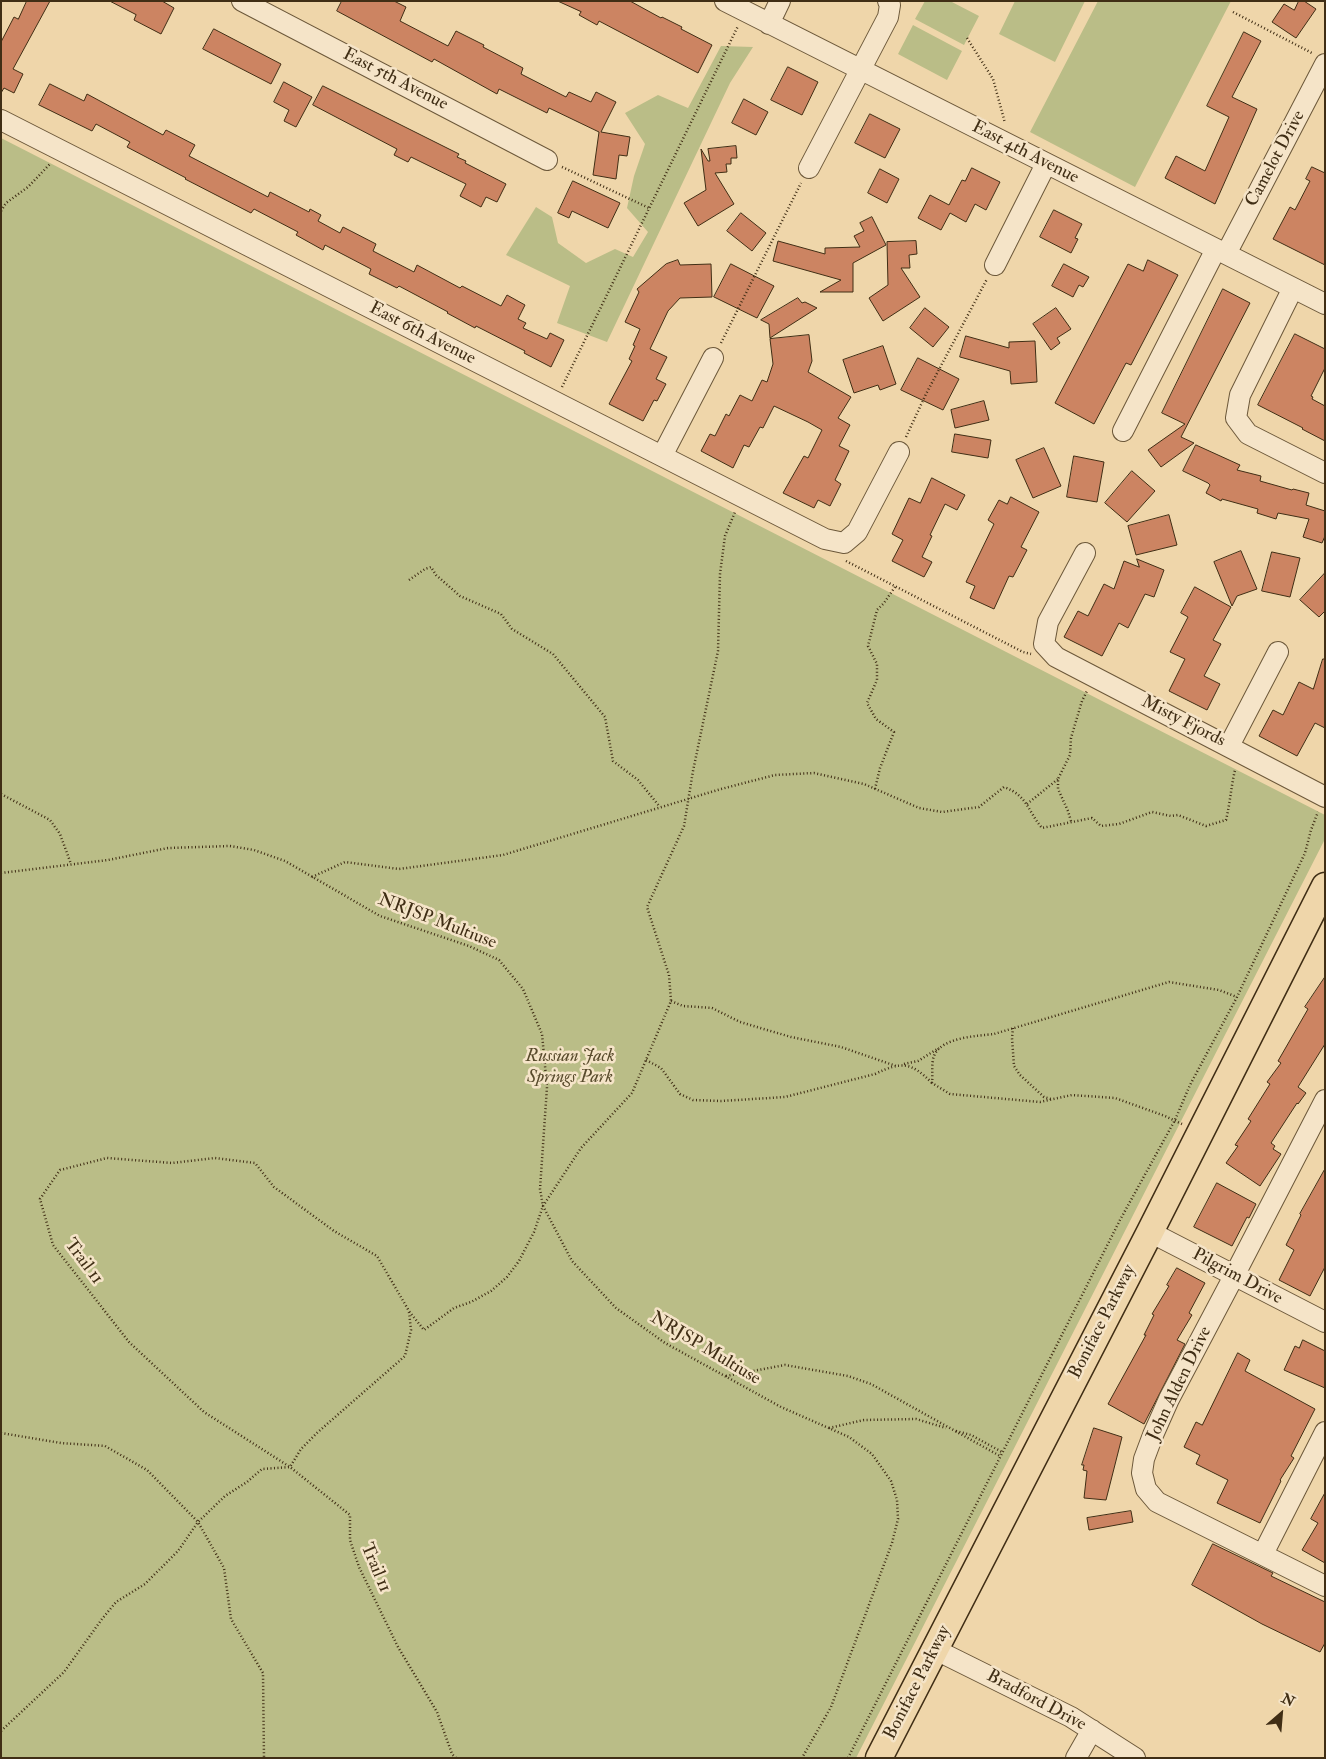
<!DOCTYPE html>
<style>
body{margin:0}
#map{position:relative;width:1326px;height:1759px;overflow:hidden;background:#efd6aa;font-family:"IM FELL Double Pica",serif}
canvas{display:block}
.frame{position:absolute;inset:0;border:2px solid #402e15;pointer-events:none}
.north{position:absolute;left:1256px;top:1689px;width:50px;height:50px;-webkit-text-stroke:4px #f5e4c8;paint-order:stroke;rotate:27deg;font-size:14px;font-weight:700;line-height:20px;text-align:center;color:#402e15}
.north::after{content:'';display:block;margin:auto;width:18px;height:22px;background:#402e15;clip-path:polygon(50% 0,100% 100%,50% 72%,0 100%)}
</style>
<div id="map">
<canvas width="1326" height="1759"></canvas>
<div class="frame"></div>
<div class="north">N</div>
</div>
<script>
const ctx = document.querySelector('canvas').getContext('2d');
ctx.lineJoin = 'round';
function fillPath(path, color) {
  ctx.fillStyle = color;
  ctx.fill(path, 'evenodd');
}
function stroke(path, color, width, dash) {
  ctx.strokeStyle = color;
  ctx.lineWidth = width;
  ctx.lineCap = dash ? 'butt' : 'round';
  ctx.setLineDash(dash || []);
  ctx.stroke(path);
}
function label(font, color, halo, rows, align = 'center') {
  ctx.font = font + ' "IM FELL Double Pica",serif';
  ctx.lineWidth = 5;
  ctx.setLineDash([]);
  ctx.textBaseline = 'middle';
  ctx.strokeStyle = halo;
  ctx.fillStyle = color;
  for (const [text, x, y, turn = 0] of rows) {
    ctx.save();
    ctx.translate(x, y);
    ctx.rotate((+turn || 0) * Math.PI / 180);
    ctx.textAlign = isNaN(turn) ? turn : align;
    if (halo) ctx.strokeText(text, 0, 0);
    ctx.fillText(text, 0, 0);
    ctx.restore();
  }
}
fillPath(new Path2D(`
 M925,1H950L979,16L964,45L915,19Z
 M1015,1H1085L1055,62L999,34Z
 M1098,1H1231L1135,187L1030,132Z
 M913,25L962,51L947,80L898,54Z
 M721,46L753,47L730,83L607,342L557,323L570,286L506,255L536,207L552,217L558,243L586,263L615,249L633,257L648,232L627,208L634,176L645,144L625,113L658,95L688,108Z
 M1,138L1325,815V839L856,1758H1Z`), '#babd87');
const building = new Path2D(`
 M27,1H50L13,69L23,74L14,93L4,88L1,93V42L14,17L18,19Z
 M110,1H162L174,8L161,34L134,20L136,15Z
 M342,1H394L406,7L400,21L448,46L456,31L484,45L483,47L523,68L521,74L566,97L569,92L591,102L596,92L616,102L601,132L630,137L627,156L619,155L616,179L593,175L599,132L549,108L547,113L499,89L497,94L434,59L432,62L337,11Z
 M558,1H630L661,18L662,17L682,27L681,29L712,45L698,73L599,21L597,25L579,15L581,12Z
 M1299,1H1304L1316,9L1296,38L1272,22L1284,4L1294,10Z
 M214,29L281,64L271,84L203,49Z
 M1244,32L1261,41L1232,97L1257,109L1215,204L1165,178L1176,156L1205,171L1229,117L1207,106Z
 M788,67L818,82L802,115L771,100Z
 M284,82L312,97L296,127L284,121L289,110L274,102Z
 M50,84L84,101L87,94L163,135L166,130L195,145L189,156L268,197L270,192L309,212L310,209L321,215L318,221L340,233L343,227L376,244L373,251L414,272L417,265L460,288L462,286L501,306L507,295L525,305L518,319L526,323L523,328L547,339L550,333L564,340L551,367L524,353L525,351L476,326L475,328L447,313L448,312L399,286L397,288L369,274L371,269L325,245L323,250L296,235L298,232L254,209L251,213L185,179L186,178L127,147L130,142L96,124L92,131L39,105Z
 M323,86L459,154L457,157L466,161L465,163L506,184L497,202L486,197L481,207L460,196L466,184L411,157L408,162L394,155L397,149L313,105Z
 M744,99L768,112L756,135L732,123Z
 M870,114L900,129L885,158L855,143Z
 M736,146L737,158H731V164H726L727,172L715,173L734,204L698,226L684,203L706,190L701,149L708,161H710L708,149Z
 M1312,167L1325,173V265L1273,239L1290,207L1295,210L1310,181L1306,179Z
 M972,168L1000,182L986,210L975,204L966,222L950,213L941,230L918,218L930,195L949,205L962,180L965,181Z
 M880,169L899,179L887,203L868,193Z
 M573,181L620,203L608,228L572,211L569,218L558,213Z
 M1054,210L1082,224L1075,238L1078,239L1071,253L1040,237Z
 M741,213L766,233L752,251L727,231Z
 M872,217L886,245L853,263V292H820L841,280L773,261L778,241L825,254V248L860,247L854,236L864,231L860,223Z
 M916,241L917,254L909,255L910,268H901L920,297L883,321L869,298L888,285L887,242Z
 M678,260L680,265L711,264L712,297L680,298L668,311L650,349L667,357L656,379L666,384L657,401L654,400L643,421L609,404L632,361L629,359L635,346L633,345L640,329L625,322L639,292L637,289L666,264Z
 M1148,260L1178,275L1131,365L1126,363L1094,424L1055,403L1128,264L1143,271Z
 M731,264L774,286L757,318L714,297Z
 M1064,264L1089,277L1083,287L1079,285L1073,297L1052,286Z
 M1223,289L1250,303L1181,437L1194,443L1161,467L1148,450L1185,424L1162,413Z
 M798,298L802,303L805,302L817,308L770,338L769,324L761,320Z
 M925,308L949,327L933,347L910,328Z
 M1056,308L1071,329L1057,338L1060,343L1051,350L1033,324Z
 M1295,334L1325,349V368L1311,396L1313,397L1312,399L1325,406V441L1302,429L1303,428L1258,405Z
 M809,335L812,361L808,372L851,397L838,418L850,425L839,446L849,451L835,480L841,484L830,506L818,500L814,508L783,493L804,456L808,458L822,430L808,422L774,406L763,428L760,427L749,447L744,445L733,468L701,451L710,434L715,436L726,414L729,416L740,395L752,401L762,380L767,382L773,364L770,339Z
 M966,336L1009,348V342L1035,341L1037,382L1011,384L1010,371L960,357Z
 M883,346L896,384L880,390L878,385L854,393L843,360Z
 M918,358L959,379L943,410L901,390Z
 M984,401L989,420L955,428L951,410Z
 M955,434L991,440L988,458L952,452Z
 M1196,445L1240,465L1237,470L1261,476L1260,481L1292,490L1293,489L1309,493L1306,505L1325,511V536L1322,543L1303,537L1309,519L1278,513L1276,519L1257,513L1258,509L1222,499L1221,501L1206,493L1210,485L1208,483L1183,471Z
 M1044,448L1061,486L1033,498L1016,460Z
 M1074,456L1104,462L1097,502L1067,497Z
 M1132,471L1155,491L1127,522L1105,503Z
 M932,478L965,495L957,510L945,504L930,535L932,536L922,557L932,562L924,577L892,561L903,540L892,534L909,498L920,503Z
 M1011,497L1039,512L1021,547L1027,550L1013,577L1009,576L994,609L970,598L975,586L966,582L994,524L988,520L999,500L1007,504Z
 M1169,515L1177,545L1136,555L1128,526Z
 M1241,551L1257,589L1237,596L1232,606L1214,562Z
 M1272,552L1300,558L1290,597L1262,591Z
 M1137,559L1164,570L1154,597L1145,594L1128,628L1119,623L1102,656L1064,637L1078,611L1088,616L1104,584L1114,589L1124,561L1139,567Z
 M1325,573V611L1319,617L1300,600Z
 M1195,587L1231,607L1213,640L1221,644L1204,676L1220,684L1207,710L1169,691L1185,659L1170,652L1188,617L1181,613Z
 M1323,659H1325V728L1315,723L1297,756L1259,736L1273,710L1283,715L1299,682L1313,689Z
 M1325,977V1044L1298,1087L1306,1093L1298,1104L1297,1103L1271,1143L1275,1146L1273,1149L1281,1154L1260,1186L1226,1163L1238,1146L1235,1145L1251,1121L1248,1119L1270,1084L1267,1082L1281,1063L1278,1061L1308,1009L1305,1007Z
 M1325,1169V1267L1310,1296L1279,1280L1294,1250L1286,1245L1301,1215L1300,1214Z
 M1217,1183L1256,1204L1249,1218L1247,1217L1232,1246L1194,1227Z
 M1177,1268L1205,1283L1189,1313L1192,1315L1177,1340L1185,1344L1144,1424L1108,1404L1146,1335H1144L1154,1315L1152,1314L1169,1286L1167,1285Z
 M1303,1340L1325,1351V1388L1284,1370L1295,1346L1299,1348Z
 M1238,1353L1250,1360L1245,1371L1315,1409L1291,1456L1294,1458L1280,1480L1281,1481L1260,1523L1217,1503L1228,1480L1196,1464L1200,1455L1184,1447L1196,1422L1202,1425Z
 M1094,1428L1122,1437L1106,1500L1084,1498L1087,1471L1083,1470L1084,1465H1082Z
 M1325,1493V1563L1302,1550L1318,1523L1311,1519Z
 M1131,1511L1133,1522L1089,1530L1087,1518Z
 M1213,1544L1273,1573L1271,1576L1325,1602V1643L1320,1652L1262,1624L1192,1585Z`);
fillPath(building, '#cc8462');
stroke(building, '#402e15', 1);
const minor = new Path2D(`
 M242,1L547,160
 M725,1L1325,304
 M769,24L780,1
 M1,120L825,539L844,543L857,532L899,452
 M809,168L888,17L890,5L888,1
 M1226,254L1325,64
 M995,265L1046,164
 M1293,288L1240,395L1236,418L1248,434L1325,473
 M1123,431L1216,249
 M662,456L713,358
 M1085,553L1048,622L1044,644L1056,657L1325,797
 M1229,746L1278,652
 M1325,1100L1234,1276L1169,1399L1153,1435L1144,1459L1142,1473L1146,1489L1157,1502L1325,1586
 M1150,1232L1325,1322
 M1263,1554L1325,1432
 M934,1649L1071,1717L1135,1758
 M1076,1758L1092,1730`);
const major = new Path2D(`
 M879,1758L1150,1232L1325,886`);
stroke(minor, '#6c583a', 22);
stroke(major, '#402e15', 29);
stroke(new Path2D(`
 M1233,12L1312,53
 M967,38L993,79L1005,123
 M562,167L649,208
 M1,211L6,203L28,187L50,164
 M721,343L801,183
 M562,387L738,26
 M906,437L926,394L987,279
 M846,561L1023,652L1031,654
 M409,580L425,569L431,567L436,575L460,596L501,614L512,629L553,654L605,717L613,761L638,780L660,807
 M875,789L880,768L894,732L876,719L867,703L877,680V664L868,646L877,610L884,603L895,587
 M1,794L50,820L60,834L71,864
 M1027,804L1058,779
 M1071,821L1068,811L1058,789V779L1070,755L1071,738L1082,701L1087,691
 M1,873L108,860L168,848L230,846L254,850L285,861L380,916L469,946L499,960L523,989L542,1034L547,1087L540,1189L543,1206L572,1261L616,1308L665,1343L781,1407L849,1437L872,1454L891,1481L897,1500L898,1519L892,1543L831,1707L802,1758
 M312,877L345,862L399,869L503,855L721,789L775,775L814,773L864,784L919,808L942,812L979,807L1004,787C1028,796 1027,810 1042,828L1092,818L1101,826L1119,824L1152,812L1171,816L1178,815L1206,826L1226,820C1230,804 1231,787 1235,770
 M671,1001L683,1006L712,1008L740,1022L791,1037L841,1047L896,1066
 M1013,1028L1012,1038L1014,1066L1020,1075L1044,1097L1051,1099
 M646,1060L661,1068L680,1094L693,1100L721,1101L785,1097L875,1074C902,1061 911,1062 932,1083
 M904,1064L918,1061L939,1048
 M1182,1124L1165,1116L1115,1098L1072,1095L1040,1102L950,1094L932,1083C933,1075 931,1063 934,1056C941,1037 978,1036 994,1034L1169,982L1219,990L1237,997
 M726,1376L785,1365L848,1376L871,1384L1000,1456
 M829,1428L864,1420L916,1419L946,1428
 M956,1431L971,1435L1002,1452
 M1,1433L61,1443L105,1446L147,1470L198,1522L224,1568L231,1619L263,1673L264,1758
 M1,1731L64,1672L102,1619L116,1602L145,1584L178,1551L198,1522L225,1496L247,1482L262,1469L290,1467L301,1449L318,1432L405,1356L411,1330L409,1312
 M456,1758L452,1754L437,1712L398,1647L359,1567L350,1540V1515L290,1467L204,1412L129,1342L53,1245L40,1199L60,1170L107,1158L172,1163L215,1158L255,1163L274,1187L334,1231L377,1256L409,1311L424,1330L454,1308L471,1302L491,1291L507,1277L519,1261L534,1232L543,1206L581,1148L632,1093L671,1001L669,975L647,907L684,826L693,771L718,651L720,574L725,536L735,512
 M848,1758L1120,1220L1175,1120L1190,1085L1237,997L1305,853L1311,830L1318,812`), '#402e15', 2.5, [1, 2.5]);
stroke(minor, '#f5e4c8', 20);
stroke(major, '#efd6aa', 26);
label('18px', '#402e15', '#f5e4c8', [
 ["East 5th Avenue",395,80,27],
 ["East 4th Avenue",1025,153,27],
 ["Camelot Drive",1276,159,-62],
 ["East 6th Avenue",422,334,27],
 ["Misty Fjords",1183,722,27],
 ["NRJSP Multiuse",437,922,21],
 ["Trail 11",83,1262,53],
 ["Pilgrim Drive",1237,1277,28],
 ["Boniface Parkway",1103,1322,-63],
 ["NRJSP Multiuse",705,1349,31],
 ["John Alden Drive",1180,1384,-64],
 ["Trail 11",375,1568,67],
 ["Boniface Parkway",918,1683,-63],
 ["Bradford Drive",1036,1701,28]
]);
label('italic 18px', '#584b2c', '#f5e4c8', [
 ["Russian Jack",570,1057],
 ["Springs Park",570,1078]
]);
</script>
